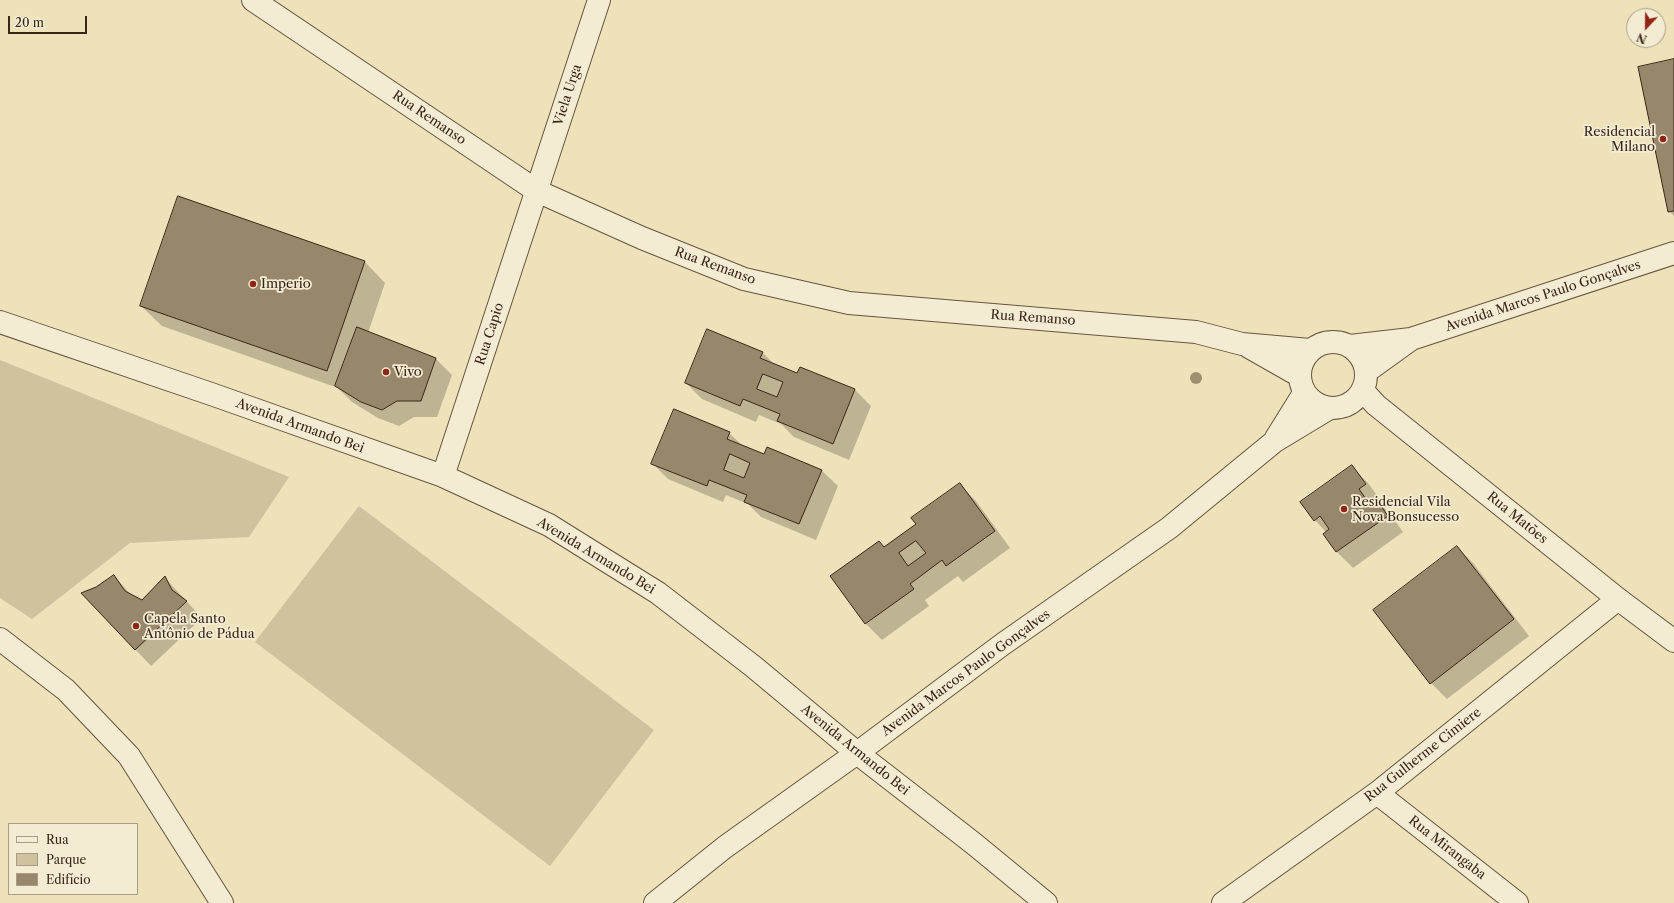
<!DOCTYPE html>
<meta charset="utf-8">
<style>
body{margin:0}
#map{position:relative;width:1674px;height:903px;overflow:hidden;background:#eee2ba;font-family:"Libre Caslon Text",serif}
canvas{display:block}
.legend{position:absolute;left:8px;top:823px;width:130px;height:72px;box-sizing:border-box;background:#f4ecd2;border:1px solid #aa9d87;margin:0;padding:5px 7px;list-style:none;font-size:12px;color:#3a2616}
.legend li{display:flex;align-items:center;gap:8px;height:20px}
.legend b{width:20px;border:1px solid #aa9d87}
.north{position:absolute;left:1626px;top:8px;width:40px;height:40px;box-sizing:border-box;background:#f4ecd2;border:1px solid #aa9d87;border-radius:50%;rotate:202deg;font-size:11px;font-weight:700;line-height:16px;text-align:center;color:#3a2616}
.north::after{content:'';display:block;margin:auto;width:14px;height:18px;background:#8f2418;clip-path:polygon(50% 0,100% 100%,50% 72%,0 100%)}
.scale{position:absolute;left:8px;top:16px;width:79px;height:18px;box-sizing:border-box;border:2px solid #3a2616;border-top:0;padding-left:5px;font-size:12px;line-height:14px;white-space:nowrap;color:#3a2616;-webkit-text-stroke:3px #f4ecd2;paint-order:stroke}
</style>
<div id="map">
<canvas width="1674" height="903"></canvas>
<ul class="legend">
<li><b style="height:5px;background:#f4ecd2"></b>Rua</li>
<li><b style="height:11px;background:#cfc29e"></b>Parque</li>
<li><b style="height:11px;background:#98886b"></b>Edifício</li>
</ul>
<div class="north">N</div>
<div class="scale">20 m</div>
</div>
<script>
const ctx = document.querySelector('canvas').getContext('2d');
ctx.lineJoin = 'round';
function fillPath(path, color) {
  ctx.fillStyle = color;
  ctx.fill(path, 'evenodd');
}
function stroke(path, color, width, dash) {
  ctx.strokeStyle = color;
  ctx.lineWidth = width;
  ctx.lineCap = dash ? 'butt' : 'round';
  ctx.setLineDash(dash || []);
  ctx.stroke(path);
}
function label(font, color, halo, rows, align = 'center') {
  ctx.font = font + ' "Libre Caslon Text",serif';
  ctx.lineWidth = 3.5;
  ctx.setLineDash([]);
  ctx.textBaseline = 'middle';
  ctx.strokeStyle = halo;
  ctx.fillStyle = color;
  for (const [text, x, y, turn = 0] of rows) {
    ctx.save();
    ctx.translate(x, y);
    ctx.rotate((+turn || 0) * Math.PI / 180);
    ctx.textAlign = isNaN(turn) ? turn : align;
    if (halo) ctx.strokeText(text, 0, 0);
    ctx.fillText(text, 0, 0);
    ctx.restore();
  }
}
fillPath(new Path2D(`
 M0,360L289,477L249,537L130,543L32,619L0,598Z
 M359,506L654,730L550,866L255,642Z`), '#cfc29e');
fillPath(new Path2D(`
 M1674,60V216L1669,211Z
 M179,197L365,262L385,283L368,333L436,359L452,375L437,417H414L399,426L378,418L352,402L338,388L162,326L141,306Z
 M762,352L776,366L798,375L800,368L855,390L871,406L849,460L794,437L781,424L759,415L756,422L702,399L686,383Z
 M729,433L743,446L764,455L821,470L838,486L816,540L761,517L748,504L726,495L723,502L668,479L652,463Z
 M1352,467L1368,483L1381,501L1379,502L1390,514L1403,532L1353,568L1337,552L1324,534L1326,532L1315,520Z
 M960,485L976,501L1010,548L963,582L958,576L925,600L929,606L882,640L866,624L832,577L884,548L917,524Z
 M1457,547L1473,563L1529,636L1447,699L1431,683L1374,610Z
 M114,576L132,596L142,601L165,578L202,618L151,666L83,594L97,588Z`), '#0003');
const building = new Path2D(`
 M1674,59V211L1668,212L1638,67Z
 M178,196L365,261L327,371L140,306Z
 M357,327L436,358L421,401H397L382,410L361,402L335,386Z
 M707,329L763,352L760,358L797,373L800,367L855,389L833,444L777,421L780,414L743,399L740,406L685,383Z
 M763,374L783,382L777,397L757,389Z
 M674,409L730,432L727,439L764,454L767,447L822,470L799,524L744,502L747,495L709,480L707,486L651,464Z
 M730,454L750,463L744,478L724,470Z
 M1352,465L1366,484L1359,489L1368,502L1375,497L1388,516L1336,552L1323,534L1329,529L1320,516L1314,521L1300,502Z
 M960,483L995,531L946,566L942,560L910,584L914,589L865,624L830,576L879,541L884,547L916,524L911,518Z
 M916,541L926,553L908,566L899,553Z
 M1457,546L1514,619L1430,684L1373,610Z
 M114,575L125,591L142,600L165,576L172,590L187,601L135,650L81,593L96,587Z`);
fillPath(building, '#98886b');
stroke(building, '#3a2616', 1);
const minor = new Path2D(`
 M253,0L537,191L642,238L744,279L849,303L1196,332L1242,344L1310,350
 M1249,347L1300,376
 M1363,391L1376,405L1618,599L1674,641
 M0,639L66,690L129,756L222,903
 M1377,793L1517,903
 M1223,903L1377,793L1618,599`);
const tertiary = new Path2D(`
 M0,322L214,395L443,476L549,525L658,593L754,667L857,753L973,843L1046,903
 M1300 375a33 33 0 1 1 66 0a33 33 0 1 1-66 0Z
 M1350,346L1411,339L1674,253
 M1367,371L1410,340
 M1276,438L1304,393
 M443,476L599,0
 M655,903L725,847L857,753L1003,644L1169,528L1275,441L1328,409`);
stroke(minor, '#67553f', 24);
stroke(tertiary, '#67553f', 24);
stroke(minor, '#f4ecd2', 22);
stroke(tertiary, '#f4ecd2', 22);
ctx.fillStyle = '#9f9072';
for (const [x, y] of [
 [1196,378]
]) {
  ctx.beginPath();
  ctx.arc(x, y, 6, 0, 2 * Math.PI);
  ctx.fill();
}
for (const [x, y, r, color] of [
 [1663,139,4,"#8f2418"],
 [253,284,4,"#8f2418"],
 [386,372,4,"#8f2418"],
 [1344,509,4,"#8f2418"],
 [136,626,4,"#8f2418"]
]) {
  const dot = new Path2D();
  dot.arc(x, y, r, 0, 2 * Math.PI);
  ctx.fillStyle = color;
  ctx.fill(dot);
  stroke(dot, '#f4ecd2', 1.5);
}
label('13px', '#3a2616', '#f4ecd2', [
 ["Viela Urga",568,95,-72],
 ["Rua Remanso",429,118,34],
 ["Rua Remanso",715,266,20],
 ["Avenida Marcos Paulo Gonçalves",1543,296,-18],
 ["Rua Remanso",1033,318,4],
 ["Rua Capio",490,334,-72],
 ["Avenida Armando Bei",300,426,20],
 ["Rua Matões",1517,518,39],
 ["Avenida Armando Bei",596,556,31],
 ["Avenida Marcos Paulo Gonçalves",966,673,-36],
 ["Avenida Armando Bei",855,750,39],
 ["Rua Gulherme Cimiere",1423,755,-38],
 ["Rua Mirangaba",1447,848,38]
]);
label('13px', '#3a2616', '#f4ecd2', [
 ["Residencial",1655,132,"right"],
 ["Milano",1655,147,"right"],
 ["Imperio",261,284],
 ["Vivo",394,372],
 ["Residencial Vila",1352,502],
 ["Nova Bonsucesso",1352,517],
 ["Capela Santo",144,619],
 ["Antônio de Pádua",144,634]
], 'left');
</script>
